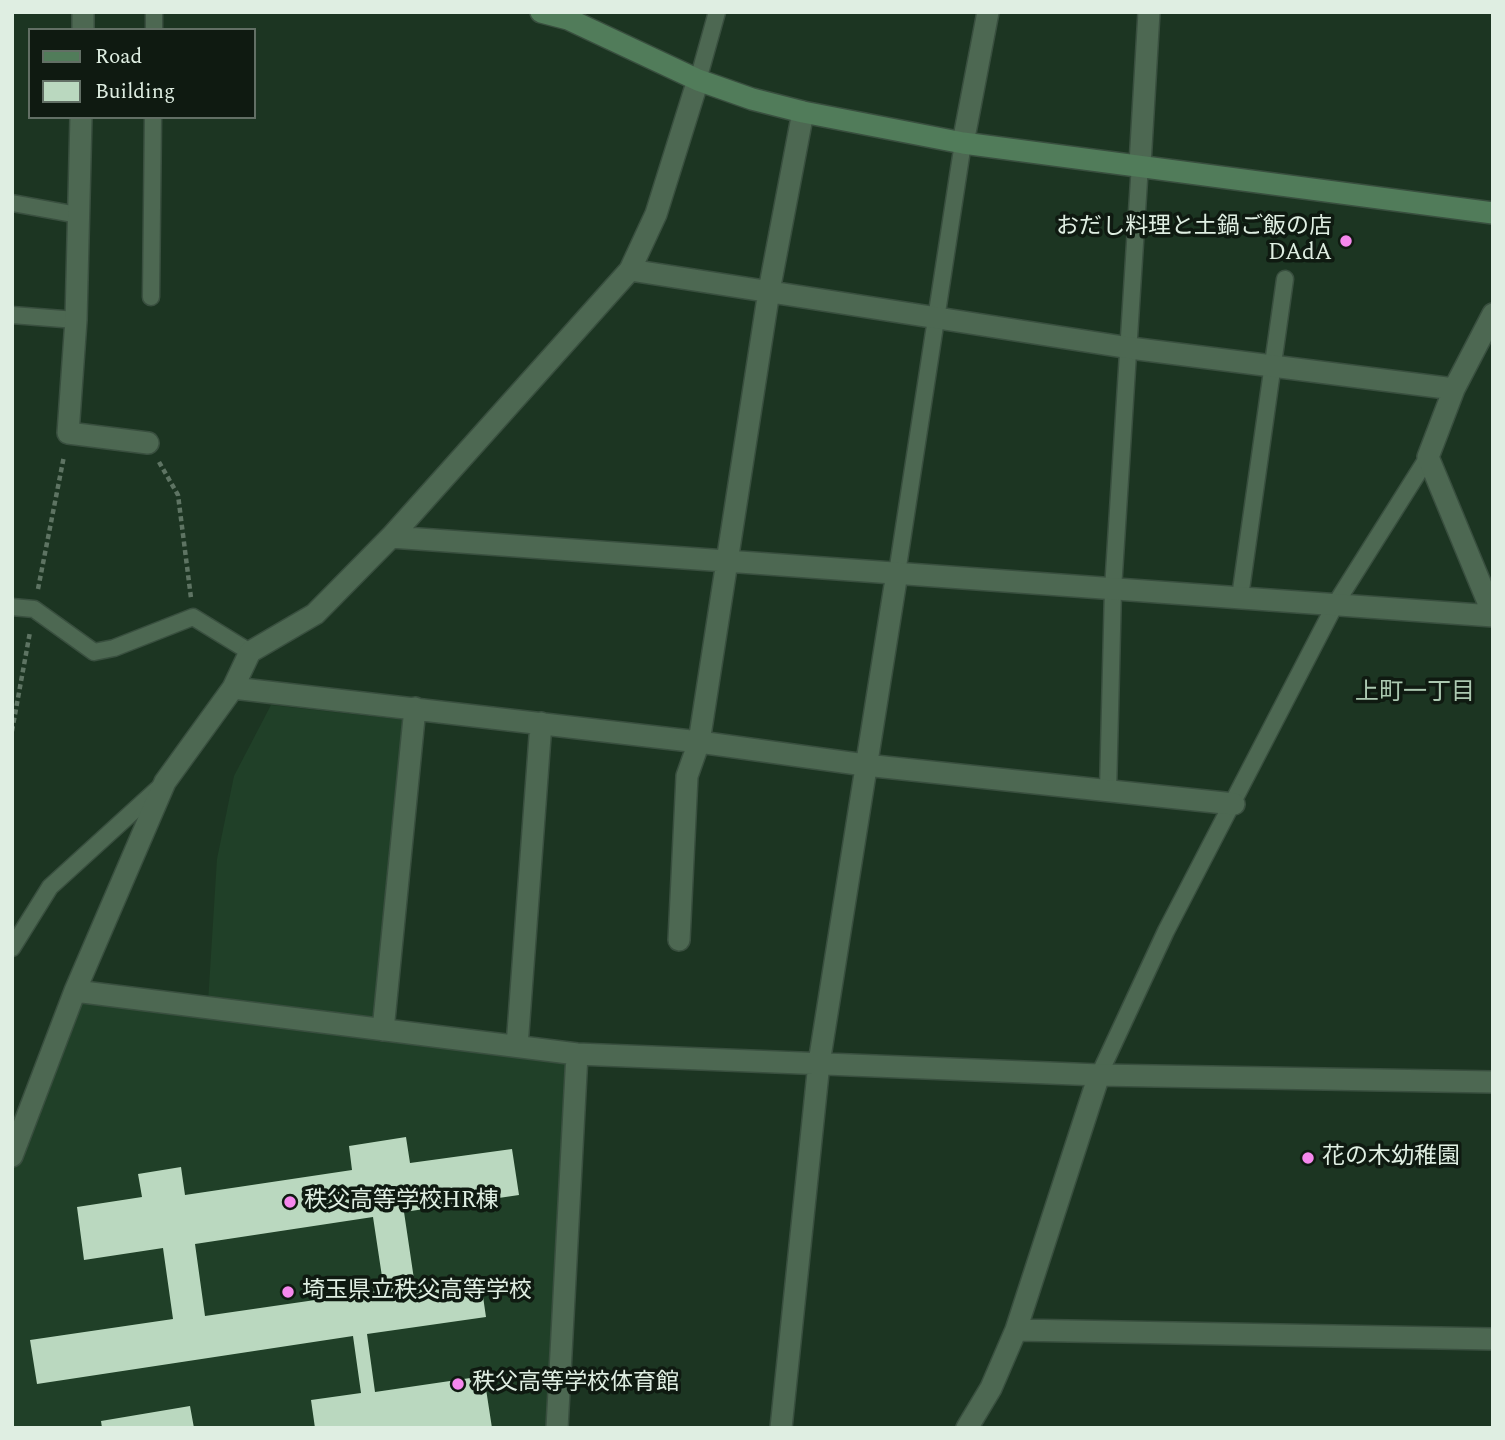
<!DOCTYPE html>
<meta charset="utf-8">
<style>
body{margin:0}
#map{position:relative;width:1505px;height:1440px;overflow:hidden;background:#1c3522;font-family:Spectral,serif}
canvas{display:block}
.frame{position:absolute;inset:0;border:14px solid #dfeee2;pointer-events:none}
.legend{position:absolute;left:28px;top:28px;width:228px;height:91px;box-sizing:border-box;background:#0f1a11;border:2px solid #626f65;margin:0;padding:9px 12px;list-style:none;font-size:21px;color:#dfeee2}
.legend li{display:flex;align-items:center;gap:14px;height:35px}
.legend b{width:35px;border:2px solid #626f65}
</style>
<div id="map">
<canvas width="1505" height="1440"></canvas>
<div class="frame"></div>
<ul class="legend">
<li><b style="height:9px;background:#517c5a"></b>Road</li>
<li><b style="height:19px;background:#bad8bf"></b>Building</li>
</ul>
</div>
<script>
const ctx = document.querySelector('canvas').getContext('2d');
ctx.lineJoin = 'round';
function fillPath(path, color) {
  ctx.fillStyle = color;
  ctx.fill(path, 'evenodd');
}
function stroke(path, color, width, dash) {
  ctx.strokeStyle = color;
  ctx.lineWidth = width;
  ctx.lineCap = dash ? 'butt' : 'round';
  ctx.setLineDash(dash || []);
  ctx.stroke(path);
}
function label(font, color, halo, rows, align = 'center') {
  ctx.font = font + ' Spectral,"Noto Sans JP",serif';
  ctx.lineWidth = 7;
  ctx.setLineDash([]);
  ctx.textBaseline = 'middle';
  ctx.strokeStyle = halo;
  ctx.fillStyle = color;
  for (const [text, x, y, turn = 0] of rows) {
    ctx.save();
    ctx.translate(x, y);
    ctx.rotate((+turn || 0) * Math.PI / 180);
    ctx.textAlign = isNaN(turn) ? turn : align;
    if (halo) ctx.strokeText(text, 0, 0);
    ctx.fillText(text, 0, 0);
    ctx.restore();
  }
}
fillPath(new Path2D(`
 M271,705L414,721L394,1025L208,1003L217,859L234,776Z
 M75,991L577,1054L557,1428H12V1156Z`), '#204028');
fillPath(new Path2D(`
 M406,1137L410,1163L512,1149L519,1195L404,1212L415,1286L480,1276L486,1317L367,1334L375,1392L484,1376L492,1428H315L311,1400L361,1393L353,1336L37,1384L30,1340L173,1319L163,1248L84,1260L77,1207L142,1197L138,1174L181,1167L185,1195L352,1170L349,1146ZM373,1217L384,1290L205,1316L195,1244Z
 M190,1406L194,1428H102L101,1421Z`), '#bad8bf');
const lane = new Path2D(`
 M154,30V12
 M698,80L717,12
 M12,203L78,215
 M151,297L153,117
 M12,315L76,320
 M897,573L963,143
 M1240,597L1285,279
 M12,607L34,609L94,652L114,648L193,617L250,652
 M1108,791L1113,589L1140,164
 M12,948L50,887L161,786
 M1099,1075L1166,931L1336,603L1428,457`);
const street = new Path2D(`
 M83,30V12
 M81,117L76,320L68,433L148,443
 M963,143L988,12
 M1140,164L1149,12
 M630,270L1130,348L1454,389
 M1493,314L1454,389L1428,457L1493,614
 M391,537L1493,616
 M233,688L699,742L865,765L1234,804
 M679,940L687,776L699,742L769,291L803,112
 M75,991L577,1054L1099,1075L1493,1082
 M383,1030L415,708
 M517,1046L541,723
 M12,1156L75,991L165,782L233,688L250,652L315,614L391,537L630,270L656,214L698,80
 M1016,1330L1493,1339
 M557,1428L577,1054
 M781,1428L819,1063L897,573
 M967,1428L991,1388L1016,1330L1099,1075`);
const secondary = new Path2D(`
 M541,12L568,19L698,80L752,99L803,112L963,143L1493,213`);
stroke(lane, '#394f3f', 19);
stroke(street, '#394f3f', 24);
stroke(secondary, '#394f3f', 24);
stroke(new Path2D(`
 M159,462L178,495L191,598
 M38,589L64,456
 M12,731L30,632`), '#5e7463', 4.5, [5, 3.5]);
stroke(lane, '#4d6852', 16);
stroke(street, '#4d6852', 21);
stroke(secondary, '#517c5a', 21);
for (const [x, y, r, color] of [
 [1346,241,7,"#f688ed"],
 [1308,1158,7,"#f688ed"],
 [290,1202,7,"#f688ed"],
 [288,1292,7,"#f688ed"],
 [458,1384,7,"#f688ed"]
]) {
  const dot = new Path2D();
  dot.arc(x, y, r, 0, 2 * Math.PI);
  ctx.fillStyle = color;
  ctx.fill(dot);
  stroke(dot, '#0f1a11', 2.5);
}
label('23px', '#dfeee2', '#0f1a11', [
 ["おだし料理と土鍋ご飯の店",1332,228,"right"],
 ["DAdA",1332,254,"right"],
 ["花の木幼稚園",1322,1158],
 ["秩父高等学校HR棟",304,1202],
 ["埼玉県立秩父高等学校",302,1292],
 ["秩父高等学校体育館",472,1384]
], 'left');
label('24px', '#abc8b0', '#0f1a11', [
 ["上町一丁目",1415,694]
]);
</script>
